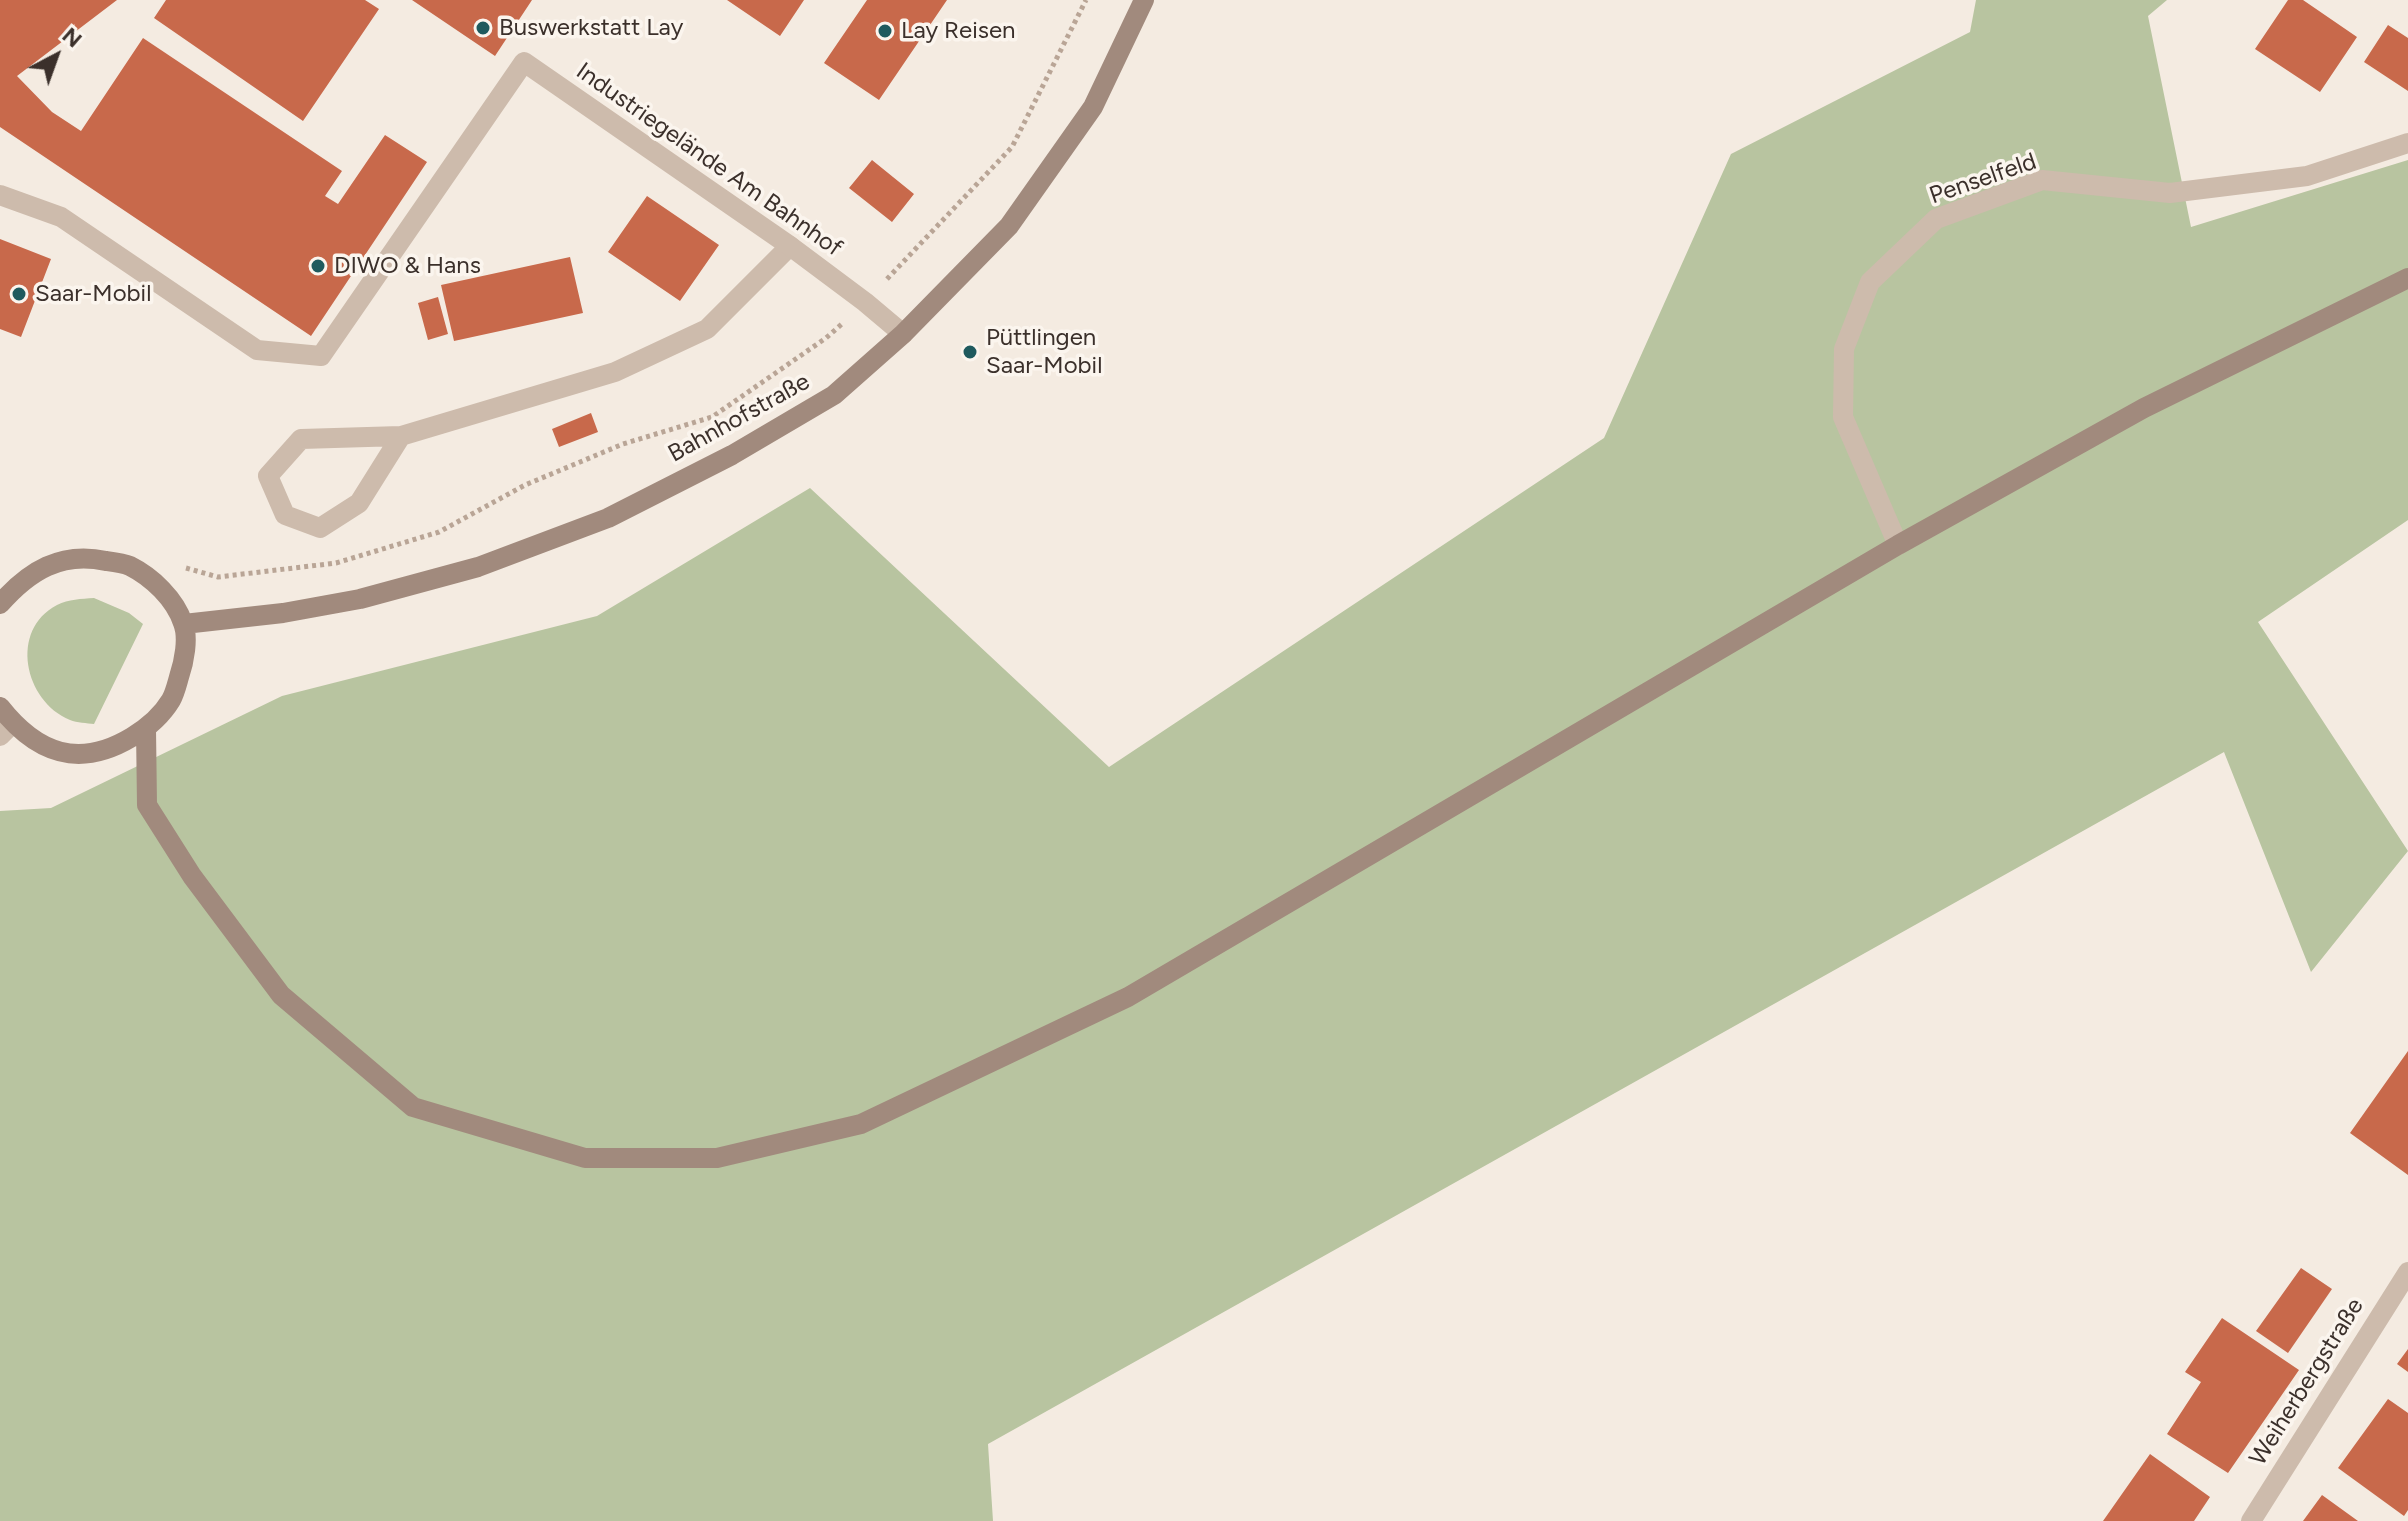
<!DOCTYPE html>
<meta charset="utf-8">
<style>
body{margin:0}
#map{position:relative;width:2408px;height:1521px;overflow:hidden;background:#f4ebe1;font-family:Figtree,sans-serif}
canvas{display:block}
.north{position:absolute;left:16px;top:16px;width:80px;height:80px;-webkit-text-stroke:6px #fbf5ee;paint-order:stroke;rotate:41deg;font-size:22px;font-weight:700;line-height:32px;text-align:center;color:#3b302b}
.north::after{content:'';display:block;margin:auto;width:28px;height:36px;background:#3b302b;clip-path:polygon(50% 0,100% 100%,50% 72%,0 100%)}
</style>
<div id="map">
<canvas width="2408" height="1521"></canvas>
<div class="north">N</div>
</div>
<script>
const ctx = document.querySelector('canvas').getContext('2d');
ctx.lineJoin = 'round';
function fillPath(path, color) {
  ctx.fillStyle = color;
  ctx.fill(path, 'evenodd');
}
function stroke(path, color, width, dash) {
  ctx.strokeStyle = color;
  ctx.lineWidth = width;
  ctx.lineCap = dash ? 'butt' : 'round';
  ctx.setLineDash(dash || []);
  ctx.stroke(path);
}
function label(font, color, halo, rows, align = 'center') {
  ctx.font = font + ' Figtree,sans-serif';
  ctx.lineWidth = 7;
  ctx.setLineDash([]);
  ctx.textBaseline = 'middle';
  ctx.strokeStyle = halo;
  ctx.fillStyle = color;
  for (const [text, x, y, turn = 0] of rows) {
    ctx.save();
    ctx.translate(x, y);
    ctx.rotate((+turn || 0) * Math.PI / 180);
    ctx.textAlign = isNaN(turn) ? turn : align;
    if (halo) ctx.strokeText(text, 0, 0);
    ctx.fillText(text, 0, 0);
    ctx.restore();
  }
}
fillPath(new Path2D(`
 M1976,0H2167L2148,16L2191,227L2408,160V520L2258,622L2408,851L2311,972L2224,752L988,1444L993,1521H0V811L51,808L282,696L597,616L810,488L1109,767L1604,438L1731,154L1970,32Z
 M94,598L129,613L143,624L94,724C87,723 77,723 70,720C24,701 9,630 57,605C69,599 81,599 94,598Z`), '#b8c4a0');
fillPath(new Path2D(`
 M0,0H117L17,76L52,112L81,131L143,38L342,171L325,196L338,204L385,135L427,162L311,336L0,127Z
 M166,0H365L379,9L303,121L154,18Z
 M412,0H532L495,56Z
 M727,0H804L780,36Z
 M867,0H947L879,100L824,63Z
 M2288,0H2303L2357,37L2320,92L2255,49Z
 M2388,25L2408,38V91L2364,62Z
 M872,160L914,194L892,222L849,188Z
 M647,196L719,245L680,301L608,252Z
 M0,239L51,259L21,337L0,329Z
 M570,257L583,313L454,341L441,285Z
 M438,297L448,334L428,340L418,303Z
 M591,413L598,432L559,447L552,429Z
 M2408,1051V1175L2350,1133Z
 M2301,1268L2332,1289L2288,1353L2256,1331Z
 M2222,1318L2299,1370L2228,1473L2167,1434L2201,1382L2185,1372Z
 M2408,1349V1372L2397,1364Z
 M2388,1399L2408,1413V1510L2404,1516L2338,1468Z
 M2150,1454L2210,1497L2194,1521H2103Z
 M2322,1495L2358,1521H2303Z`), '#c8694b');
stroke(new Path2D(`
 M887,279L1012,147L1086,0
 M186,568L218,577L336,563L439,532L525,485L623,444L712,417L826,338L843,323`), '#b9a596', 5, [4, 4]);
stroke(new Path2D(`
 M401,436L359,503L320,528L285,515L268,476L301,439L401,436L615,372L707,329L790,246`), '#cdbbac', 20);
stroke(new Path2D(`
 M0,195L61,217L257,350L321,356L524,62L790,246L865,302L903,334
 M1898,545L1843,417L1844,349L1870,282L1936,219L2042,180L2170,193L2307,176L2408,143
 M0,736L13,723
 M2251,1521L2408,1272`), '#cdbbac', 20);
stroke(new Path2D(`
 M0,604C29,571 61,551 106,561C114,562 123,563 130,566C152,577 175,599 183,623C189,638 184,662 179,677C177,684 175,693 171,700C162,715 147,728 132,737C79,769 37,754 0,707
 M184,624L283,613L360,599L478,567L608,518L732,455L834,395L903,334L1009,226L1093,107L1144,0
 M146,729L147,805L192,876L281,995L413,1107L585,1158H717L861,1124L1128,997L1898,545L2144,408L2408,278`), '#a18a7d', 20);
for (const [x, y, r, color] of [
 [483,28,8,"#1f5a5e"],
 [885,31,8,"#1f5a5e"],
 [318,266,8,"#1f5a5e"],
 [19,294,8,"#1f5a5e"],
 [970,352,8,"#1f5a5e"]
]) {
  const dot = new Path2D();
  dot.arc(x, y, r, 0, 2 * Math.PI);
  ctx.fillStyle = color;
  ctx.fill(dot);
  stroke(dot, '#fbf5ee', 3);
}
label('24px', '#3b302b', '#fbf5ee', [
 ["Buswerkstatt Lay",499,28],
 ["Lay Reisen",901,31],
 ["DIWO & Hans",334,266],
 ["Saar-Mobil",35,294],
 ["Püttlingen",986,338],
 ["Saar-Mobil",986,366]
], 'left');
label('24px', '#3b302b', '#fbf5ee', [
 ["Industriegelände Am Bahnhof",709,160,35],
 ["Penselfeld",1983,179,-19],
 ["Bahnhofstraße",739,418,-29],
 ["Weiherbergstraße",2307,1382,-58]
]);
</script>
